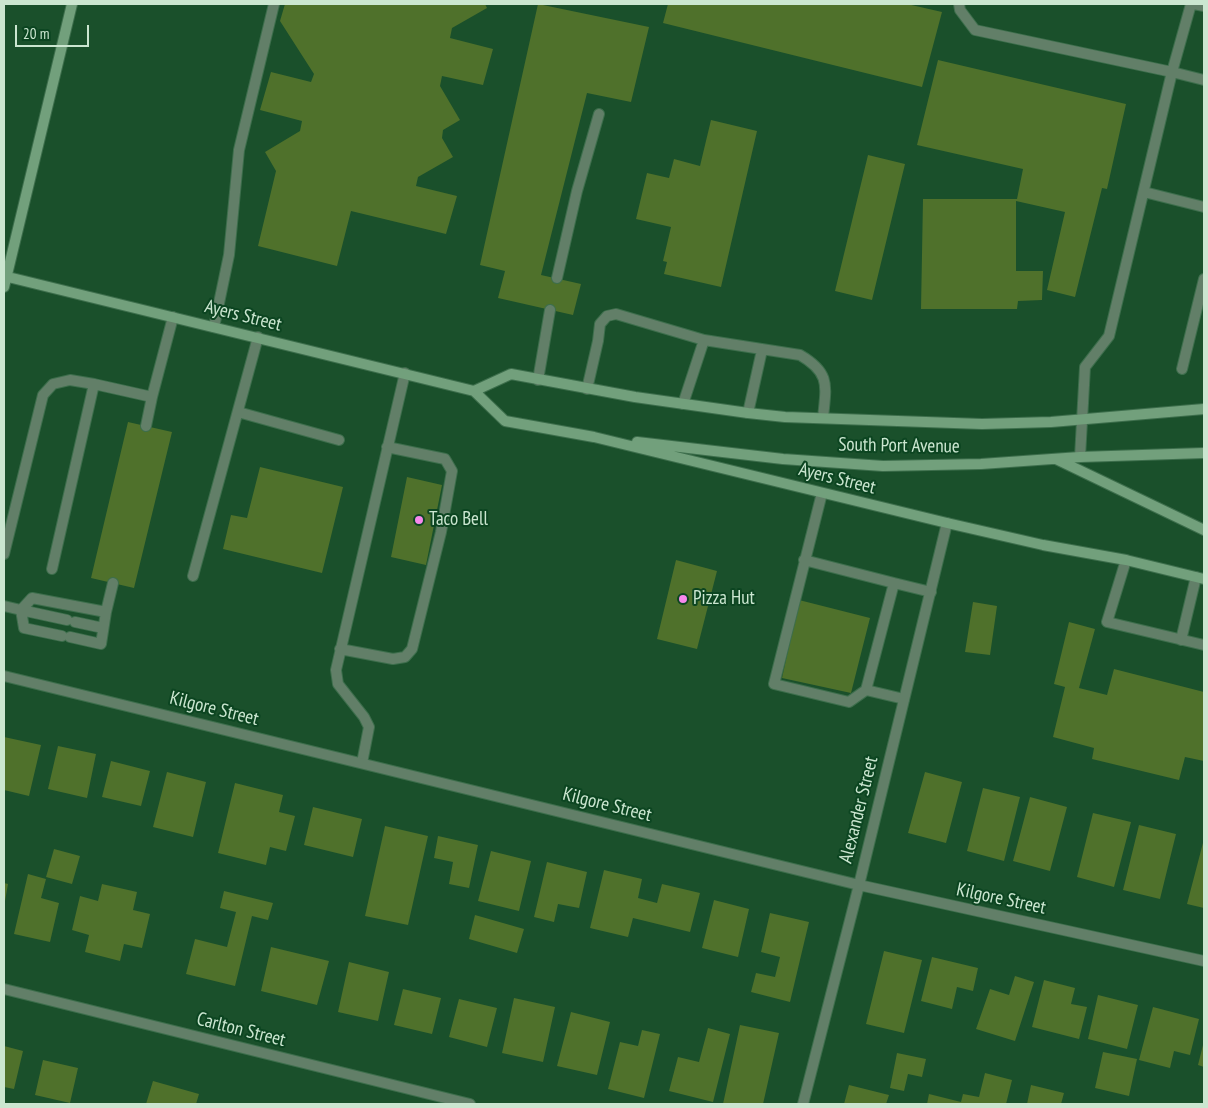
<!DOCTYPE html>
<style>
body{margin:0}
#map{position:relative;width:1208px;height:1108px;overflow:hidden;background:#1a502b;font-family:"PT Sans Narrow",sans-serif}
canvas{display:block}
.frame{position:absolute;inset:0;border:5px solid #cbe6d0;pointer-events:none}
.scale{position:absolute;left:15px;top:25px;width:74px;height:22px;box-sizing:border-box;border:2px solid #cbe6d0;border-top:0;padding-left:6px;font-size:15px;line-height:18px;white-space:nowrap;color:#cbe6d0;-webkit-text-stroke:4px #0c4521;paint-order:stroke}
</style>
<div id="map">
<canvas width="1208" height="1108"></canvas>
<div class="frame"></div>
<div class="scale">20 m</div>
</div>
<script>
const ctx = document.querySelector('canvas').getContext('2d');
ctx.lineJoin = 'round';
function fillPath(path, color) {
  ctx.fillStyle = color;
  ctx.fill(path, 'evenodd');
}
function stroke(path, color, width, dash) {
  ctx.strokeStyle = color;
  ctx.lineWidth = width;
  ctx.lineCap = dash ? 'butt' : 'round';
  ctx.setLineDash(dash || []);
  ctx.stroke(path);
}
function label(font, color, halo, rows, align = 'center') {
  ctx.font = font + ' "PT Sans Narrow",sans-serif';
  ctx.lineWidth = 4;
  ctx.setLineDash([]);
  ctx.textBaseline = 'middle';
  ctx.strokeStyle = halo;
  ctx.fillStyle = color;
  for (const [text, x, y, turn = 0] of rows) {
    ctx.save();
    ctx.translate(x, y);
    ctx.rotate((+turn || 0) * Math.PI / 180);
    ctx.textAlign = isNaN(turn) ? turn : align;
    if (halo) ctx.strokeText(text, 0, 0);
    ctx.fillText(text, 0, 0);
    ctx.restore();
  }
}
fillPath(new Path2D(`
 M285,4H485L487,8L452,28L450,38L493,49L483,85L442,76L440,86L460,120L443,130L442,138L453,157L418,177L416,186L457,196L446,234L351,211L337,266L258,246L276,171L265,152L300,131L302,121L260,110L271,72L311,82L314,74L280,21Z
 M538,4L649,27L631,102L587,93L541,275L581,284L573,315L498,298L505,271L480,265Z
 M668,4H907L942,12L922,87L663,23Z
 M938,60L1126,104L1107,189L1102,188L1075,297L1047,290L1065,212L1016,201V271H1043L1042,300L1018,301L1017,309H921L923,199H1017L1023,169L917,145Z
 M711,120L757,131L721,287L664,274L667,262L663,261L671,227L636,219L647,173L669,178L674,159L700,166Z
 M868,155L905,164L872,300L835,291Z
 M128,422L172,432L134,588L91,578Z
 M260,467L343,487L322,573L223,549L231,515L247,518Z
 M407,477L442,485L426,565L391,557Z
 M676,560L717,571L697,649L657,639Z
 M799,600L870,618L851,693L782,678Z
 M973,602L997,606L990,655L965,652Z
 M1069,622L1095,629L1079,688L1107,695L1114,669L1204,692V761L1185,757L1179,780L1092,759L1094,748L1053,737L1065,687L1054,684Z
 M4,737L41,745L29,796L4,790Z
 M58,746L96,754L87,798L48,789Z
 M111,761L150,771L141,806L102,797Z
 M167,772L206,782L193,837L153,827Z
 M925,772L962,782L946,843L908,833Z
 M235,783L283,795L279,812L295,816L286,851L270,847L266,865L218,853Z
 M983,788L1020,797L1004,861L967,851Z
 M1030,797L1067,807L1050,871L1013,861Z
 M313,807L362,819L353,857L304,845Z
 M1093,813L1131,822L1114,887L1077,877Z
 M1139,825L1176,834L1160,899L1123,890Z
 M385,826L428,836L408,925L365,916Z
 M438,836L478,845L469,888L449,884L453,862L434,858Z
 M1204,839V908L1187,904Z
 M54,849L80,856L72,884L46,877Z
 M491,851L531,861L519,911L478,901Z
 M547,862L587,872L579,908L558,904L554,922L534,917Z
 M604,870L642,879L638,898L657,903L662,884L700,893L690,932L633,918L628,937L590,928Z
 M28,874L46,879L41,898L59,903L50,942L14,934Z
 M4,883L8,884L5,901H4Z
 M102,884L137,892L133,910L150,914L142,948L124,944L120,961L85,952L89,935L72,930L80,896L98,901Z
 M224,891L273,903L268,920L252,916L235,986L186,974L195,939L227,947L236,912L220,908Z
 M714,900L749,909L738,957L702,948Z
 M770,913L809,922L790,1002L751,992L756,973L775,977L780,957L761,952Z
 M475,915L524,929L517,953L469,939Z
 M271,947L329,961L317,1005L261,991Z
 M884,951L922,960L904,1033L866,1024Z
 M932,957L978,968L973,991L957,987L952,1009L921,1001Z
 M349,962L389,972L378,1021L338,1012Z
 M1015,976L1034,982L1015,1041L976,1029L990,989L1009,995Z
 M1044,980L1075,988L1071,1004L1087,1007L1079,1039L1032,1027Z
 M403,989L441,998L432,1034L394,1025Z
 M1098,995L1138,1005L1127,1049L1088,1039Z
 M514,998L555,1007L543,1062L502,1053Z
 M459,999L497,1008L487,1047L449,1037Z
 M1153,1007L1199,1019L1190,1055L1174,1051L1170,1068L1139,1060Z
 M571,1012L610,1022L597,1075L557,1066Z
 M740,1025L779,1033L763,1104H723Z
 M708,1028L730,1034L713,1102L669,1091L678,1057L699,1062Z
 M642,1030L660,1034L644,1098L608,1089L620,1042L638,1046Z
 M1204,1041V1067L1198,1065Z
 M4,1046L23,1051L14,1089L4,1087Z
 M1103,1052L1137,1059L1129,1096L1095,1088Z
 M897,1053L926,1059L922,1077L908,1074L904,1091L890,1088Z
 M43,1060L78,1068L70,1103L35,1095Z
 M985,1073L1012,1080L1006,1104H927L929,1094L961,1102L963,1094L979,1097Z
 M153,1081L199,1094L196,1104H146Z
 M849,1085L889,1095L886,1104H844Z
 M1031,1085L1064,1093L1061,1104H1027Z`), '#4f712b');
const service = new Path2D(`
 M959,4L960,10L975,30L1172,72L1109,336L1085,367L1080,457
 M1191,4L1172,72L1204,80
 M1194,4L1204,6
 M1144,192L1204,207
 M557,278L577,191L599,114
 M214,327L229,255L239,150L274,4
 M704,340L800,355C831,373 826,386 823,418
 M1182,369L1204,279
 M538,380L550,310
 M587,389L598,341L600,324L607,316L616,314L704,340L683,404
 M238,412L339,440
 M748,413L762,350
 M146,426L152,397
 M822,493L774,684L849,702L866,690
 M4,554L43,395L53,384L70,380L94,384
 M804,560L894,583
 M1126,560L1107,622L1204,645
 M52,569L94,384L152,397L173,317
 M193,576L258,337
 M4,606L21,610L32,598L106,612L113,583
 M75,622L103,628
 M62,636L24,628L21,610L67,620
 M70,637L101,644L106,612
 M1181,640L1196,577
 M340,649L393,659L405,657L412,649L441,532L452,471L445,459L387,447
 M904,699L866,690L894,583L931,592
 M362,763L369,727L364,717L338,684L336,670L405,373`);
const minor = new Path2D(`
 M4,676L859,885L1204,961
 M4,989L470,1104
 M803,1104L859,885L947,523`);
const secondary = new Path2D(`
 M4,276L474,391L505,421L594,437L947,523L1043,545L1126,560L1204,579
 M4,287L72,4
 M474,391L511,374L635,397L748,413L785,417L982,424L1051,422L1204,409
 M637,442L783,459L883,466L981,464L1080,457L1204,453
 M1056,459L1204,530`);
stroke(service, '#3d6e4c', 12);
stroke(minor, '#3d6e4c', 12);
stroke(secondary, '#3d6e4c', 12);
stroke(service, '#627f68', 10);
stroke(minor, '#627f68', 10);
stroke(secondary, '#72a07c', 10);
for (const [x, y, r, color] of [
 [419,520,5,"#f788ec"],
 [683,599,5,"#f788ec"]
]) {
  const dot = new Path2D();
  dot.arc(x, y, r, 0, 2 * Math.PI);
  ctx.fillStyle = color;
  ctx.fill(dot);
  stroke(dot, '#0c4521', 2);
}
label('19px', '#cbe6d0', '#0c4521', [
 ["Ayers Street",243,316,14],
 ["South Port Avenue",899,446,1],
 ["Ayers Street",837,479,14],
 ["Kilgore Street",214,709,14],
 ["Kilgore Street",607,805,14],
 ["Alexander Street",859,810,-76],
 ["Kilgore Street",1001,899,12],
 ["Carlton Street",241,1030,14]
]);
label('19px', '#cbe6d0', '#0c4521', [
 ["Taco Bell",429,520],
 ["Pizza Hut",693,599]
], 'left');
</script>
